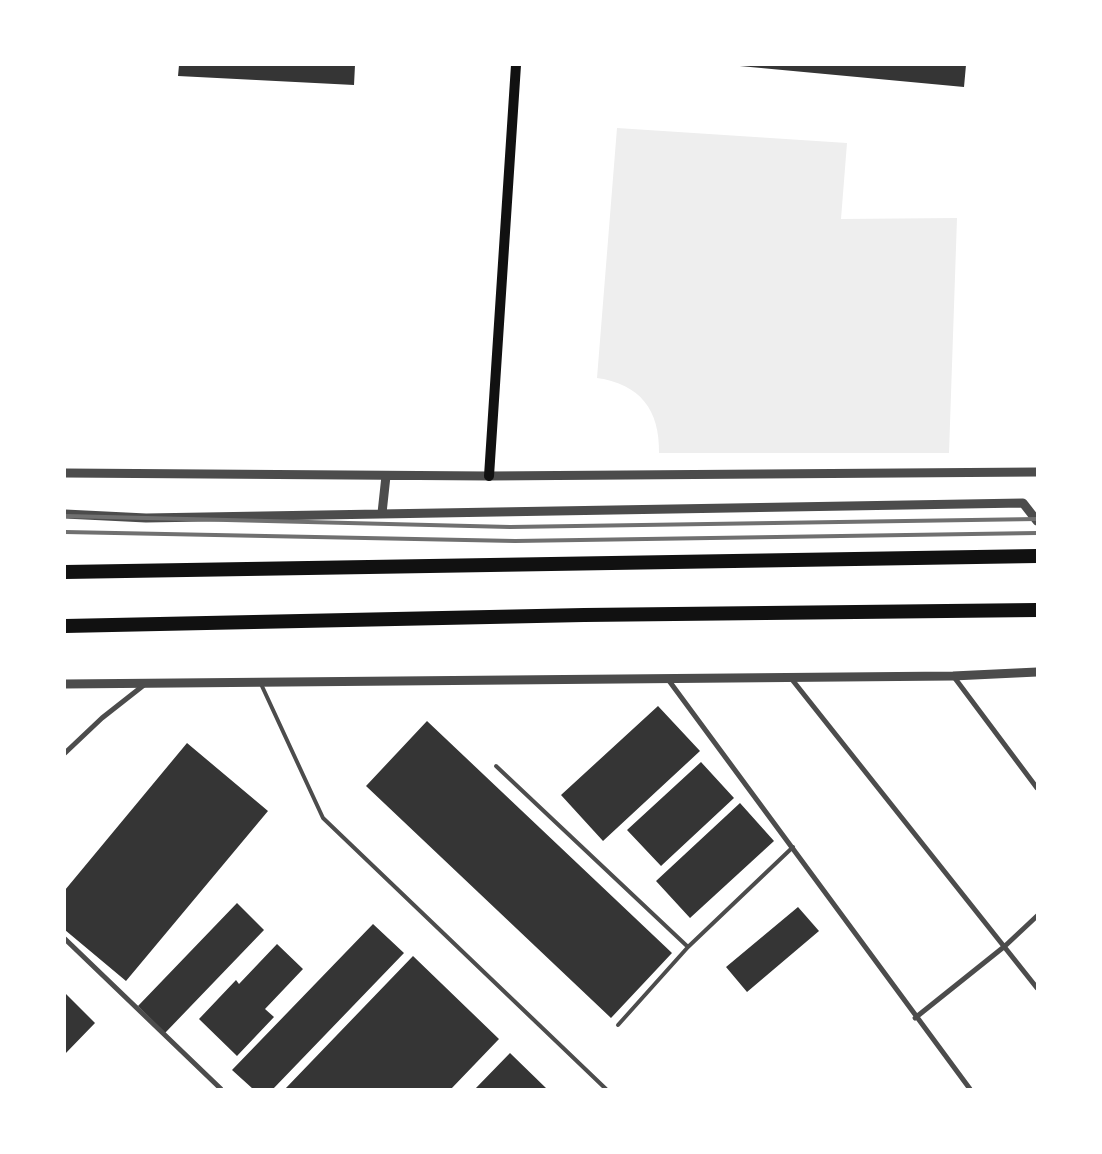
<!DOCTYPE html>
<style>
body{margin:0}
#map{position:relative;width:1102px;height:1154px;overflow:hidden;background:#fff;font-family:"IBM Plex Serif",serif}
canvas{display:block}
.frame{position:absolute;inset:0;border:66px solid #fff;pointer-events:none}
</style>
<div id="map">
<canvas width="1102" height="1154"></canvas>
<div class="frame"></div>
</div>
<script>
const ctx = document.querySelector('canvas').getContext('2d');
ctx.lineJoin = 'round';
function fillPath(path, color) {
  ctx.fillStyle = color;
  ctx.fill(path, 'evenodd');
}
function stroke(path, color, width, dash) {
  ctx.strokeStyle = color;
  ctx.lineWidth = width;
  ctx.lineCap = dash ? 'butt' : 'round';
  ctx.setLineDash(dash || []);
  ctx.stroke(path);
}
fillPath(new Path2D(`
 M617,128L847,143L841,219L957,218L949,453H659C660,410 640,384 597,378Z`), '#eee');
fillPath(new Path2D(`
 M179,65H355L354,85L178,76Z
 M729,65H966L964,87Z
 M658,706L700,751L603,841L561,795Z
 M427,721L672,953L611,1018L366,786Z
 M187,743L268,811L126,981L65,930V890Z
 M701,762L734,798L661,866L627,830Z
 M740,803L774,841L690,918L656,881Z
 M237,903L264,930L165,1033L138,1006Z
 M798,907L819,931L747,992L726,967Z
 M373,924L404,953L273,1089H253L232,1070Z
 M277,944L303,969L265,1009L274,1017L237,1056L199,1019L236,980L239,984Z
 M413,956L499,1039L451,1089H285Z
 M65,993L95,1023L65,1054Z
 M510,1053L547,1089H475Z`), '#353535');
stroke(new Path2D(`
 M261,684L323,818L606,1089
 M496,766L688,947
 M618,1025L688,947L793,847`), '#4c4c4c', 4);
stroke(new Path2D(`
 M790,677L1037,988
 M954,677L1037,788
 M667,678L970,1089
 M65,753L102,718L144,685
 M65,939L221,1089
 M915,1018L1005,946L1037,916`), '#4c4c4c', 5);
stroke(new Path2D(`
 M65,473L489,476L1037,472
 M382,513L386,476
 M65,514L146,518L1023,503L1037,521
 M65,684L953,676L1037,672`), '#4c4c4c', 9);
stroke(new Path2D(`
 M489,476L516,65`), '#111', 10);
stroke(new Path2D(`
 M65,572L1037,556
 M65,626L584,615L1037,610`), '#111', 14);
stroke(new Path2D(`
 M65,516L510,527L1037,519
 M65,532L515,541L1037,533`), '#707070', 4);
</script>
